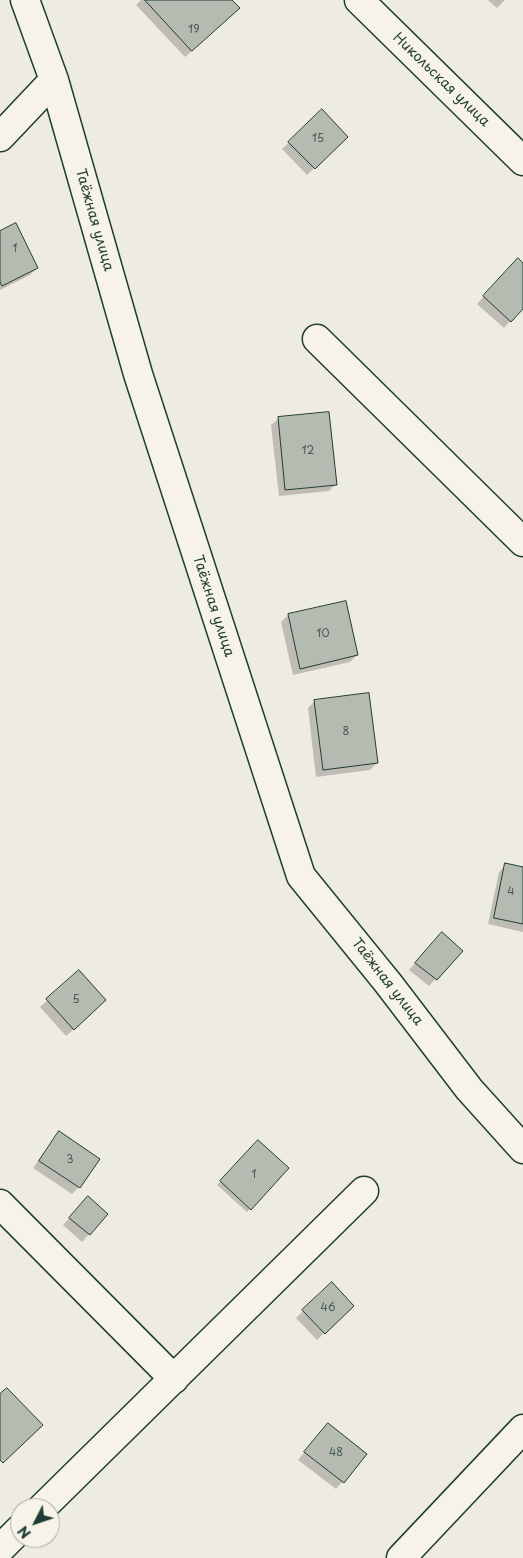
<!DOCTYPE html>
<meta charset="utf-8">
<style>
body{margin:0}
#map{position:relative;width:523px;height:1558px;overflow:hidden;background:#eeece1;font-family:"Playpen Sans",sans-serif}
canvas{display:block}
.north{position:absolute;left:10px;top:1498px;width:50px;height:50px;box-sizing:border-box;background:#f7f3e8;border:1px solid #a1aaa0;border-radius:50%;rotate:229deg;font-size:14px;font-weight:700;line-height:20px;text-align:center;color:#1f3d34}
.north::after{content:'';display:block;margin:auto;width:18px;height:22px;background:#1f3d34;clip-path:polygon(50% 0,100% 100%,50% 72%,0 100%)}
</style>
<div id="map">
<canvas width="523" height="1558"></canvas>
<div class="north">N</div>
</div>
<script>
const ctx = document.querySelector('canvas').getContext('2d');
ctx.lineJoin = 'round';
function fillPath(path, color) {
  ctx.fillStyle = color;
  ctx.fill(path, 'evenodd');
}
function stroke(path, color, width, dash) {
  ctx.strokeStyle = color;
  ctx.lineWidth = width;
  ctx.lineCap = dash ? 'butt' : 'round';
  ctx.setLineDash(dash || []);
  ctx.stroke(path);
}
function label(font, color, halo, rows, align = 'center') {
  ctx.font = font + ' "Playpen Sans",sans-serif';
  ctx.lineWidth = 4.5;
  ctx.setLineDash([]);
  ctx.textBaseline = 'middle';
  ctx.strokeStyle = halo;
  ctx.fillStyle = color;
  for (const [text, x, y, turn = 0] of rows) {
    ctx.save();
    ctx.translate(x, y);
    ctx.rotate((+turn || 0) * Math.PI / 180);
    ctx.textAlign = isNaN(turn) ? turn : align;
    if (halo) ctx.strokeText(text, 0, 0);
    ctx.fillText(text, 0, 0);
    ctx.restore();
  }
}
fillPath(new Path2D(`
 M141,0H231V15L185,57L136,5Z
 M488,0H505L497,8Z
 M322,111L346,137L307,175L282,149Z
 M0,232L37,268L30,275L0,290Z
 M523,264V307L504,328L477,304L511,266Z
 M279,418L336,484L329,491L279,496L271,425Z
 M345,602L357,655L350,662L293,675L281,622L288,615Z
 M315,701L377,763L370,770L316,777L308,708Z
 M506,865L523,868V932L488,924L499,872Z
 M435,941L462,951L429,986L409,970Z
 M79,972L98,1007L66,1036L40,1007Z
 M59,1133L79,1187L72,1194L33,1168Z
 M258,1141L287,1168L247,1212L217,1185Z
 M82,1205L107,1214L82,1242L63,1225Z
 M331,1284L345,1313L317,1340L296,1318Z
 M328,1424L366,1454L336,1489L298,1460Z`), '#0003');
const building = new Path2D(`
 M145,0H232L240,8L192,51Z
 M322,109L348,137L315,169L288,142Z
 M16,223L38,268L2,286L0,282V231Z
 M518,258L523,263V309L511,322L483,296Z
 M329,412L337,485L285,490L278,417Z
 M346,601L358,655L300,669L288,614Z
 M369,693L378,763L323,770L314,700Z
 M505,863L523,867V924L494,918Z
 M442,932L463,951L437,980L415,963Z
 M79,970L106,1000L74,1030L46,999Z
 M59,1131L100,1159L80,1188L39,1161Z
 M258,1140L289,1168L251,1210L220,1181Z
 M88,1196L108,1214L90,1235L69,1218Z
 M332,1282L354,1306L325,1334L302,1310Z
 M7,1388L43,1425L3,1463L0,1460V1394Z
 M328,1423L367,1454L344,1483L304,1452Z`);
fillPath(building, '#b5bbb0');
stroke(building, '#1f3d34', 1);
const minor = new Path2D(`
 M25,0L54,80L138,374L301,876L388,983L469,1089L523,1149
 M359,0L523,161
 M0,137L54,80
 M317,339L523,542
 M0,1204L174,1379
 M42,1508L364,1191
 M0,1549L20,1529
 M401,1558L523,1429`);
stroke(minor, '#1f3d34', 31);
stroke(minor, '#f7f3e8', 28);
label('11px', '#445c53', null, [
 ["19",194,30],
 ["15",318,139],
 ["1",15,249],
 ["12",308,451],
 ["10",323,634],
 ["8",346,732],
 ["4",511,892],
 ["5",76,1000],
 ["3",70,1160],
 ["1",254,1175],
 ["46",328,1308],
 ["48",336,1453]
]);
label('14px', '#1f3d34', '#f7f3e8', [
 ["Никольская улица",441,80,44],
 ["Таёжная улица",94,220,74],
 ["Таёжная улица",213,606,72],
 ["Таёжная улица",387,982,52]
]);
</script>
